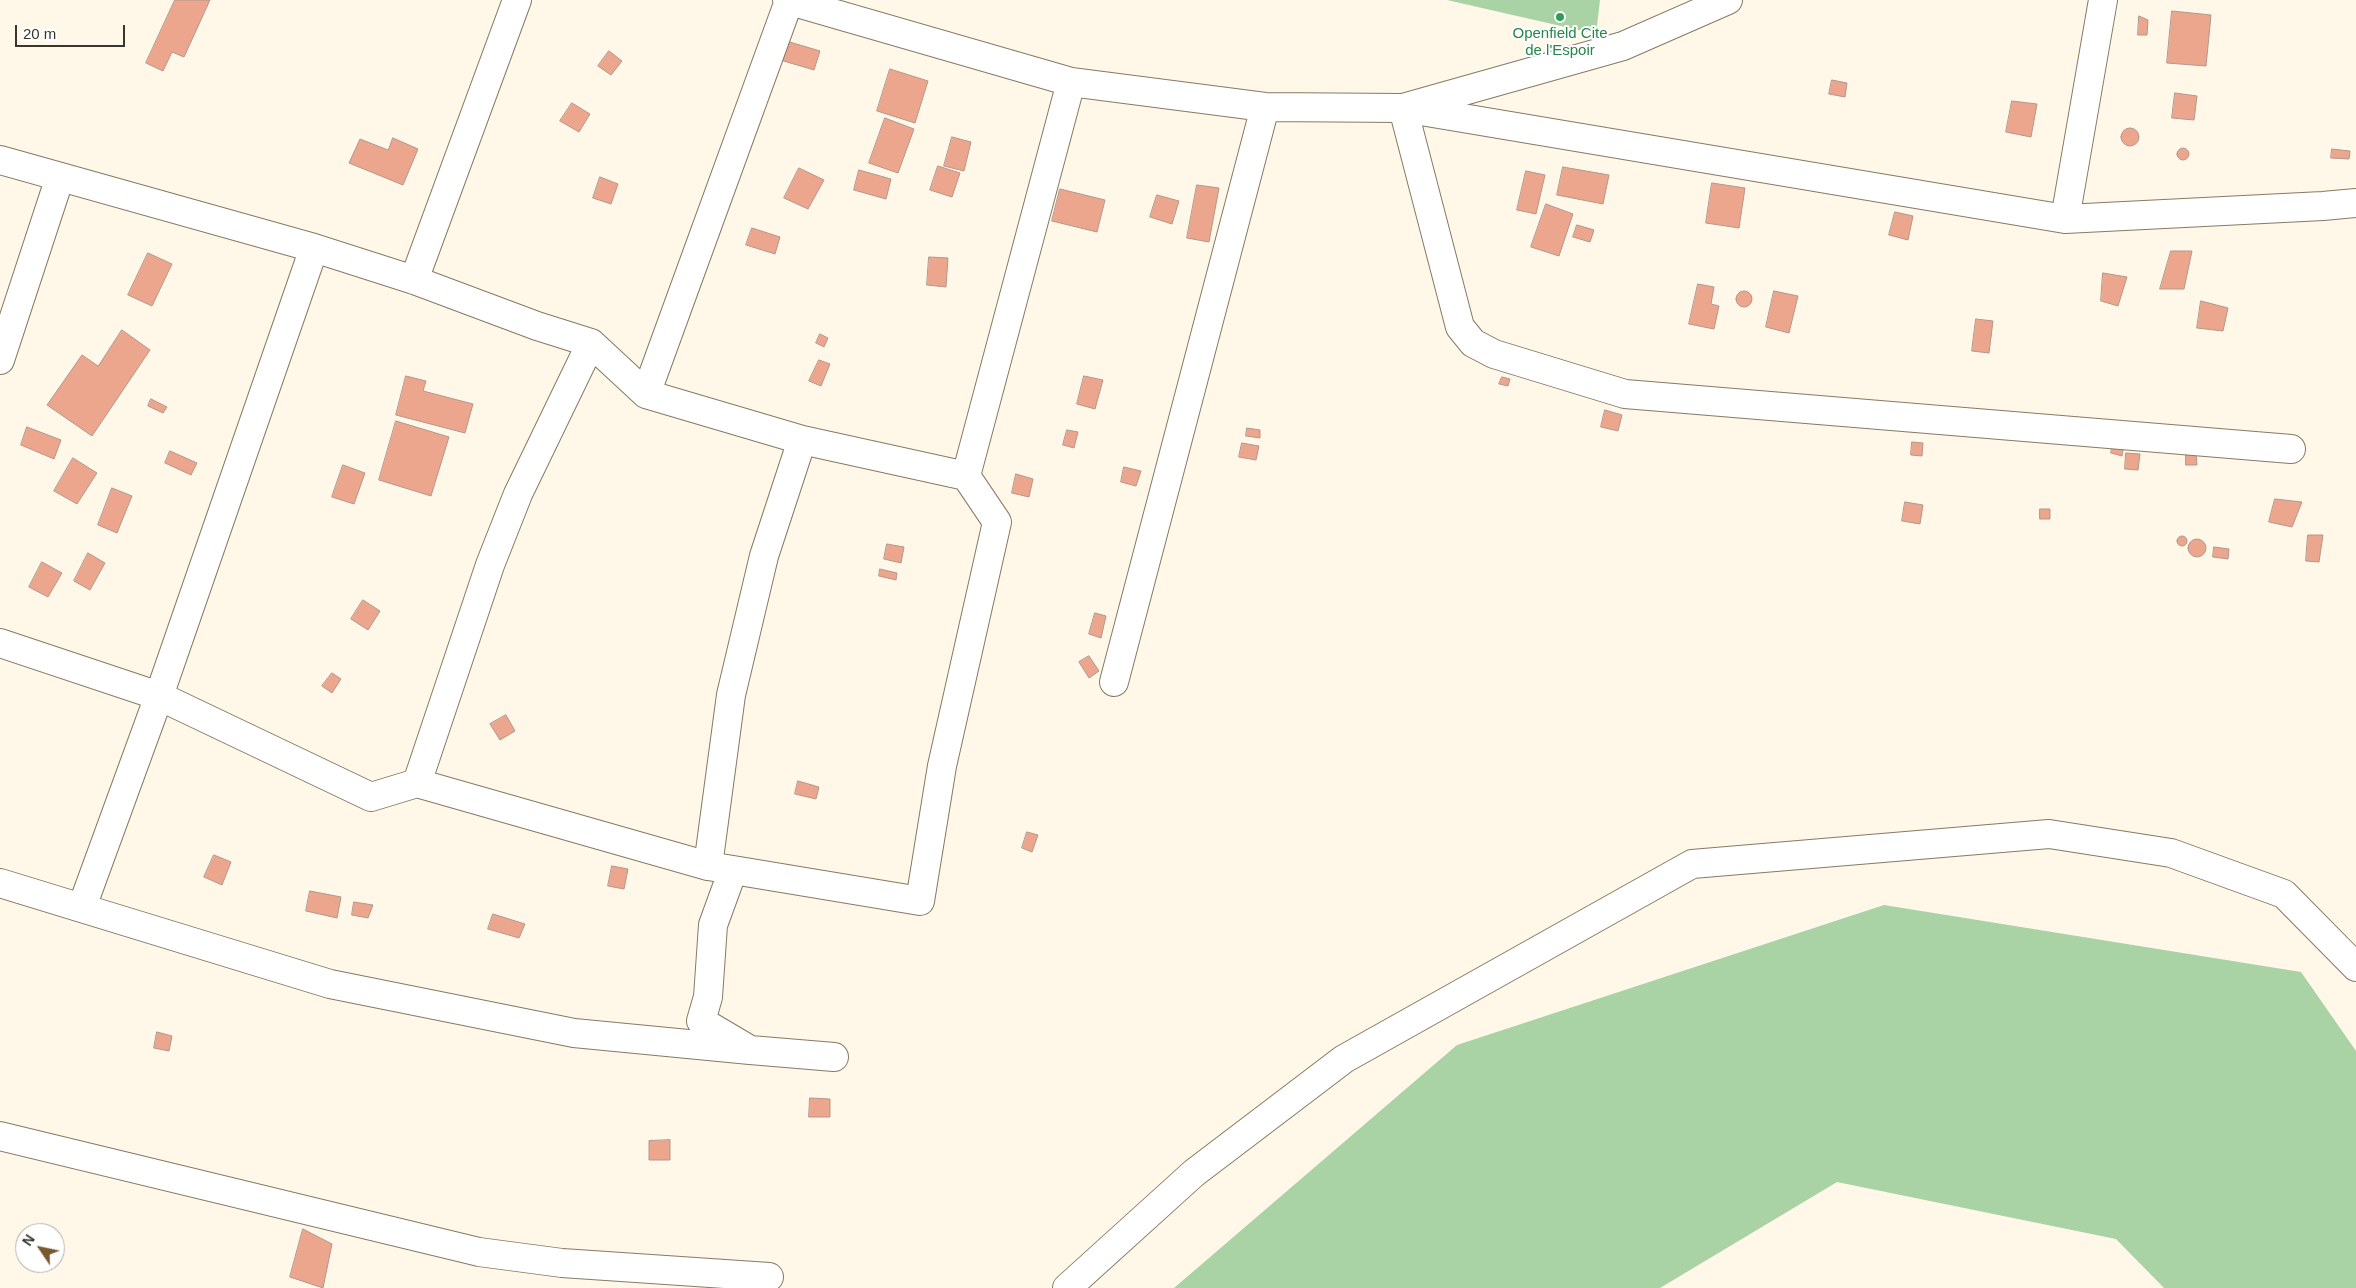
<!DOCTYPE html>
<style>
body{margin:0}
#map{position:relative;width:2356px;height:1288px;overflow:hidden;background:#fff7e8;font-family:Helvetica,sans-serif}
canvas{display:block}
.north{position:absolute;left:15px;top:1223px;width:50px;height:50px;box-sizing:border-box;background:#fff;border:1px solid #b1afab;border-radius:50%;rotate:304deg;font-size:14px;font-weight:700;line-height:20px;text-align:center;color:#3b362c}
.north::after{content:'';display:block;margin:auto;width:18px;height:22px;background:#78592e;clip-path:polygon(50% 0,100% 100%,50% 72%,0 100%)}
.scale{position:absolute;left:15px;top:25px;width:110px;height:22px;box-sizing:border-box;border:2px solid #3b362c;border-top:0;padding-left:6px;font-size:15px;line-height:18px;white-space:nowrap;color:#3b362c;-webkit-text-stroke:4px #fff;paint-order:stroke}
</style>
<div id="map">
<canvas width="2356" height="1288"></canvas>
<div class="north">N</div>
<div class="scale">20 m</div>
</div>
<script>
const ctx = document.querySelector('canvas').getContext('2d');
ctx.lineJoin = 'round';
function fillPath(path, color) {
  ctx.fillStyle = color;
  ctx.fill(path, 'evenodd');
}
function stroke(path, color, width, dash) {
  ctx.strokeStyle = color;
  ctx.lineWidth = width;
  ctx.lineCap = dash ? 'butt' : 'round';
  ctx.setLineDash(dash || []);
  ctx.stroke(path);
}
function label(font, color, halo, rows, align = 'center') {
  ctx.font = font + ' Helvetica,sans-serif';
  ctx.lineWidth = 4;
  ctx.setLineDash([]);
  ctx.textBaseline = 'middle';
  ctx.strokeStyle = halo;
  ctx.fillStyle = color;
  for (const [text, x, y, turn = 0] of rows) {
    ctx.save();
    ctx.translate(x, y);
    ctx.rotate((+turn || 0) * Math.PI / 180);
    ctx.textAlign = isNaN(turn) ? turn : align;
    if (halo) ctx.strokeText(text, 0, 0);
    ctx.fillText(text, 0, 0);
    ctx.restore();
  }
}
fillPath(new Path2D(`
 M1447,0H1600L1596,34Z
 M1884,905L2301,972L2356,1051V1288H2164L2116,1239L1837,1182L1660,1288H1174L1457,1045Z`), '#a9d2a5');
const building = new Path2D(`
 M175,0H210L184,57L172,52L163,71L146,63Z
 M2172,11L2211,15L2206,66L2167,63Z
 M2139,16L2148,20L2147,35H2138Z
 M783,40L820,51L814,70L777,59Z
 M609,51L622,61L611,75L598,66Z
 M890,69L928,81L915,123L877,111Z
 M1832,80L1847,83L1845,97L1829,94Z
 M2175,93L2197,96L2194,120L2172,118Z
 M2012,101L2037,104L2031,137L2006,132Z
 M572,103L590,114L579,132L560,121Z
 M885,118L914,129L898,173L869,163Z
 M2121 137a9 9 0 1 1 18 0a9 9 0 1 1-18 0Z
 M952,137L971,142L964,171L944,166Z
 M393,138L418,149L403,185L349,163L360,139L388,150Z
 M2177 154a6 6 0 1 1 12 0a6 6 0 1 1-12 0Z
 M2332,149L2350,151L2349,159L2331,158Z
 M938,166L960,173L952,197L930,190Z
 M1563,167L1609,175L1603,204L1557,195Z
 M799,168L824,180L808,209L784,198Z
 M859,170L891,179L886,199L854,190Z
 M1526,171L1545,175L1536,214L1517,210Z
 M600,177L618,184L611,204L593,198Z
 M1712,183L1745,188L1739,228L1706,223Z
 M1197,185L1219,188L1209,242L1187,238Z
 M1060,189L1105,200L1097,232L1052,221Z
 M1157,195L1179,201L1172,224L1150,217Z
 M1546,204L1573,214L1559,256L1531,247Z
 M1895,212L1913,216L1908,240L1889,235Z
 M1577,225L1594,230L1590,242L1573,237Z
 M752,228L780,237L775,254L746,245Z
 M2171,251H2192L2184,289H2160Z
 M148,253L172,264L152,306L128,295Z
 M929,257L948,258L946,287L927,285Z
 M2103,273L2127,277L2118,306L2101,301Z
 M1698,284L1714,287L1711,304L1719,306L1714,329L1689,324Z
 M1774,291L1798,296L1789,333L1766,327Z
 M1736 299a8 8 0 1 1 16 0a8 8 0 1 1-16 0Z
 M2201,301L2228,308L2223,331L2197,328Z
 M1976,319L1993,321L1989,353L1972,351Z
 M122,330L150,350L92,436L47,405L82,355L98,366Z
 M820,334L828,338L824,347L816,343Z
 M819,360L830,364L821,386L809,381Z
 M406,376L426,381L423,391L473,404L465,433L396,415Z
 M1084,376L1103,380L1095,409L1077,404Z
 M1502,377L1510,379L1508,386L1499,384Z
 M151,399L167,407L163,413L148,406Z
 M1605,410L1622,415L1618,431L1601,427Z
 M396,421L449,437L431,496L379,480Z
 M27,427L61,440L54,459L21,445Z
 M1247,428L1260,430V438L1246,436Z
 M1067,430L1078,432L1074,448L1063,445Z
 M1912,442L1923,443L1922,456L1911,455Z
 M1242,443L1259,446L1256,460L1239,457Z
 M2113,443L2124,445L2122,456L2111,453Z
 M170,451L197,463L191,475L165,463Z
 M2126,453L2140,454L2138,470L2125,469Z
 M2186,453H2196L2197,465H2186Z
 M73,458L97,473L77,504L54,491Z
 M343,465L365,473L354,504L332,497Z
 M1124,467L1141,471L1136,486L1121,482Z
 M1016,474L1033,479L1029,497L1012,493Z
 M112,488L132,496L117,533L98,525Z
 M2275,499L2302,502L2292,527L2269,522Z
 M1905,502L1923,505L1920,524L1902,521Z
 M2040,509H2050V519H2040Z
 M2308,535H2323L2319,562L2306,561Z
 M2177 541a5 5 0 1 1 10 0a5 5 0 1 1-10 0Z
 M2188 548a9 9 0 1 1 18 0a9 9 0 1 1-18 0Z
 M887,544L904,547L901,563L884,559Z
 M2214,547L2229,549L2228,559L2213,557Z
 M88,553L105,563L90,590L74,581Z
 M42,562L62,573L48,597L29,587Z
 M880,569L897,573L896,580L879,576Z
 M363,600L380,611L368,630L351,619Z
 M1095,613L1106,616L1101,638L1089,634Z
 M1089,656L1099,671L1089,678L1079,662Z
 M332,673L341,679L332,693L322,686Z
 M506,715L515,731L500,740L490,724Z
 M798,781L819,787L816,799L795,794Z
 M1027,832L1038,835L1032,852L1022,848Z
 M214,855L231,862L222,885L204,877Z
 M612,866L628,869L624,889L608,886Z
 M310,891L341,897L337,918L306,911Z
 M354,902L373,905L368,918L352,915Z
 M493,914L525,924L519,938L488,929Z
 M157,1032L172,1036L169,1051L154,1048Z
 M810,1098L830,1099V1117H809Z
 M670,1140V1160H649V1141Z
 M303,1229L332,1244L323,1288L290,1277Z`);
fillPath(building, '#eca68d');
stroke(building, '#b2978d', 1);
const minor = new Path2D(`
 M787,0L1071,82L1265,107L1403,108L1623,46L1728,0
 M0,160L314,248L414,280L537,326L591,343L646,394L802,440L966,476
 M2065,219L2103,0
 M414,280L517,0
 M0,360L60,177
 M646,394L789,1
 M802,440L764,556L731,695L708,866L733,870L713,925L708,997L701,1021L750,1050L834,1057
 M2291,449L1625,394L1494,354L1473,343L1460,327L1403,108L2065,219L2323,206L2356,203
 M0,643L159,696L371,797L417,783L708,866
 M1114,682L1265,107
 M417,783L490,565L518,494L591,343
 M733,870L920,901L942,766L997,522L966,476L1071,82
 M0,883L330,984L574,1033L750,1050
 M82,907L159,696L314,248
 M0,1136L479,1252L562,1263L769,1277
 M1067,1288L1194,1173L1344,1059L1692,864L2049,834L2171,853L2284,894L2356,967`);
stroke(minor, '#867a64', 30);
stroke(minor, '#fff', 28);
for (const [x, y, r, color] of [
 [1560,17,5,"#2e9e5b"]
]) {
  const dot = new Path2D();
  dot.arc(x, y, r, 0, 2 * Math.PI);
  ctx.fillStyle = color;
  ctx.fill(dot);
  stroke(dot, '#fff', 2);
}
label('15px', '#27864d', '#fff', [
 ["Openfield Cite",1560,34],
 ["de l'Espoir",1560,51]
]);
</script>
